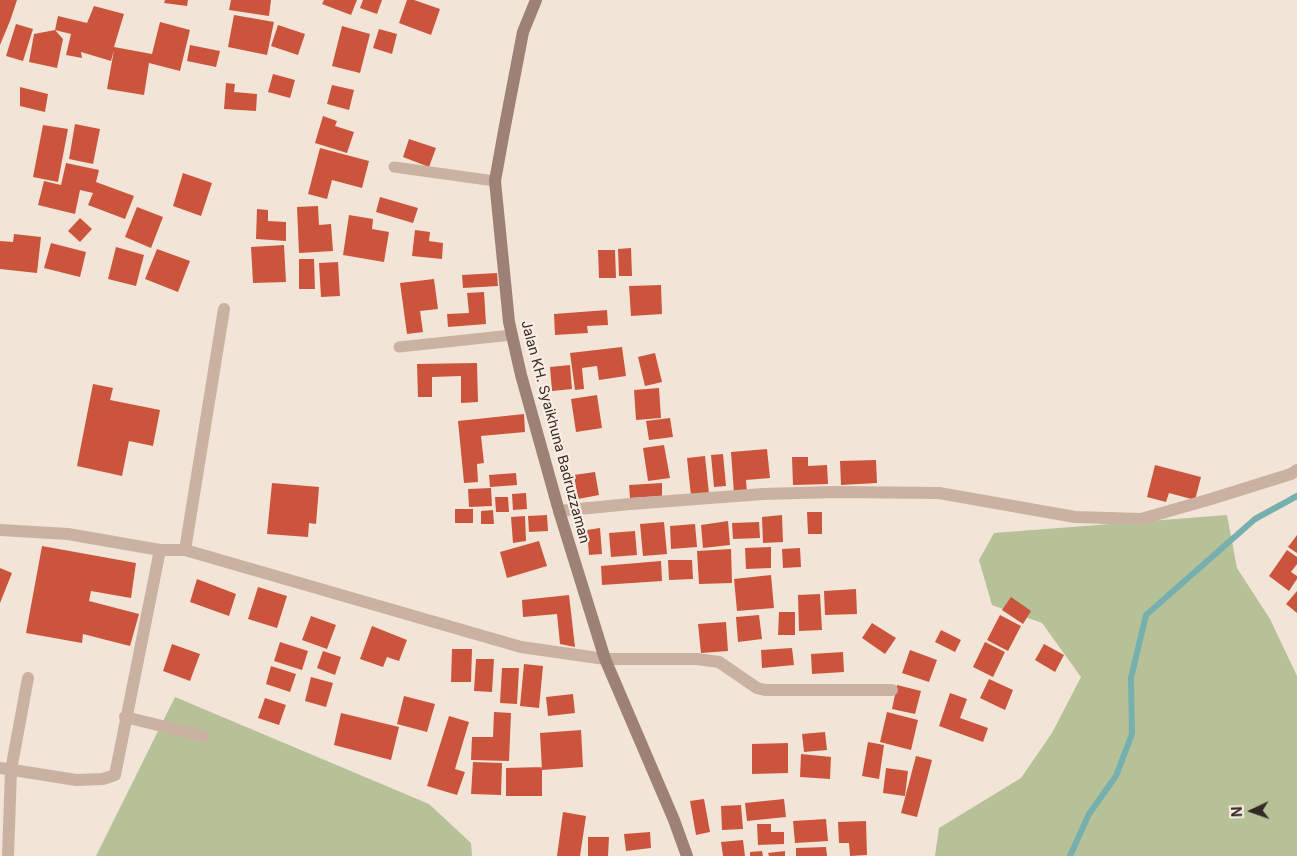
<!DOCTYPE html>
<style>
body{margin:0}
#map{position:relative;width:1297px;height:856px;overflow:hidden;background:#f2e4d7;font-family:Inter,sans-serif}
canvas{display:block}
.north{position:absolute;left:1227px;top:786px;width:50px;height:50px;-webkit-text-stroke:4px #faeee4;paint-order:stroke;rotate:267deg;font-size:14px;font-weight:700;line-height:20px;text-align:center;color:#352925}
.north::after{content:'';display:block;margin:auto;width:18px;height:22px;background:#352925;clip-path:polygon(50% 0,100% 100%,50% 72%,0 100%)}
</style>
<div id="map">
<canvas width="1297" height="856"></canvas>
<div class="north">N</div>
</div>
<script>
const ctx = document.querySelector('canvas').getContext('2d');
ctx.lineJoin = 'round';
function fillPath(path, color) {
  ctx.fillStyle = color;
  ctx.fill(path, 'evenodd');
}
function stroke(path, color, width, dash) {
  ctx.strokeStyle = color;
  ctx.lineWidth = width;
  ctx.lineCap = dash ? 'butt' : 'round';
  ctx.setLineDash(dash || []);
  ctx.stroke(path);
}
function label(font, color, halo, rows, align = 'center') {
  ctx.font = font + ' Inter,sans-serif';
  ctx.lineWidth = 4.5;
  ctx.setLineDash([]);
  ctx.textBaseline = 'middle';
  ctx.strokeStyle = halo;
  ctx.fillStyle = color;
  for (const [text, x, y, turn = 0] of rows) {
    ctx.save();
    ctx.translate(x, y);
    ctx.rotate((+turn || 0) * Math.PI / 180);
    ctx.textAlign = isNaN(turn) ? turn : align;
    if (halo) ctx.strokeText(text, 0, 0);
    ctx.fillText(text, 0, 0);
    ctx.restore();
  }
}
fillPath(new Path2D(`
 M1227,515L1237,568L1270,619L1297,676V856H935L939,828L1021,778L1052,733L1081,677L1042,623L992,605L979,560L994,533Z
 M175,697L429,804L471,843L472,856H96Z`), '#b6c197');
stroke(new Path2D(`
 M1070,856L1089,814L1116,776L1132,734L1131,678L1146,615L1255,519L1297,496`), '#75b0ae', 6);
fillPath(new Path2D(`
 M0,0H17L10,21L0,45Z
 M165,0H188L187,6L164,3Z
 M231,0H271L269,16L229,10Z
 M324,0H357L351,15L322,4Z
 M363,0H382L377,14L360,8Z
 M407,0H414L440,9L431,35L399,23Z
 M94,6L124,14L114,47L152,54L160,22L190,30L180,71L149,63L144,95L107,89L114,50L111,61L81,52L82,58L66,55L71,34L55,30L58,16L87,23Z
 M234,15L274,22L267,55L228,47Z
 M16,24L33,29L23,61L6,56Z
 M278,25L305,34L298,55L271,46Z
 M342,26L370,34L360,73L332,66Z
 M379,29L397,34L392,54L373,48Z
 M55,30L63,39L57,68L29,62L34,34Z
 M190,45L220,51L216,67L187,61Z
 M273,74L295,80L290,98L268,92Z
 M226,83L235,84L234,92L257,94L256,111L224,109Z
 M332,85L354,90L349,110L327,104Z
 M20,87L48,94L45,112L20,106Z
 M323,116L337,121L335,126L354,132L347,153L315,143Z
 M75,124L100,129L93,164L69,159Z
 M43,125L68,129L58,182L33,177Z
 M409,139L436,148L429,167L403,157Z
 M320,148L369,161L362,188L332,180L327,199L308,194Z
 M66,163L99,170L96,182L134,196L125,219L88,205L93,193L80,190L75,214L38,205L44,181L61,185Z
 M183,173L212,183L201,216L173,206Z
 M380,197L418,208L413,223L376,212Z
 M318,206L319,225L331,224L333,251L299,253L297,207Z
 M137,207L163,217L151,248L125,237Z
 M257,209L268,210V221L286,222V241L256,239Z
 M349,215L373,219L372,229L389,232L384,262L343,255Z
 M80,218L92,229L80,242L68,231Z
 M415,230L430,232L429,241L443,243L442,259L412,256Z
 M14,234L41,237L37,273L0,269V241L13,242Z
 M51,243L86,252L80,277L44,268Z
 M284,245L286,282L253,283L251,247Z
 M116,247L144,255L136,286L108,279Z
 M631,248L632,276H619L618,249Z
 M157,249L190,261L178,292L145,279Z
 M598,250H615L616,278H599Z
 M299,259H314L315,289H299Z
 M338,262L340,296L321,297L319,263Z
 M497,273L498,286L463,288L462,275Z
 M434,279L438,309L420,311L423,332L407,334L400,283Z
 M661,285L662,314L631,316L629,286Z
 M484,292L486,324L448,327L447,314L469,313L467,293Z
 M607,310L608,325L587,326L588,333L555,335L554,314Z
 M622,347L626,376L599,380L597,366L582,368L584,389L575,390L570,353Z
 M655,353L662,382L645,386L638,357Z
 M477,363L478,402L461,403V376L432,377V397H418L417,364Z
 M570,365L572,389L552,391L550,367Z
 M93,384L113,388L110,400L160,410L153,446L129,441L122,476L77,466Z
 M659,388L661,418L636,420L634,390Z
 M597,395L602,428L576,432L571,399Z
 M524,414L525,432L481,436L484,463L477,464L478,482L464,483L458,421Z
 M670,418L673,437L649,440L646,421Z
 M664,445L670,478L648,481L643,448Z
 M767,449L770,478L746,480L747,492L734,493L731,452Z
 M723,454L726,486L714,487L711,455Z
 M705,456L709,494L691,496L687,458Z
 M792,457H808V466L827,465L828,484L793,485Z
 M876,460L877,483L841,485L840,461Z
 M1155,465L1201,477L1195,500L1169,493L1166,502L1147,497Z
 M595,472L599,495L578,499L574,475Z
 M516,473L517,485L490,487L489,475Z
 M272,483L319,487L316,524L309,523L308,537L267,534Z
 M662,483V496L630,498L629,485Z
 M491,488L492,506L469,507L468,489Z
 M526,493L527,509L513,510L512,494Z
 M495,497H508L509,512H496Z
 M455,509H473V523H455Z
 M493,510L494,524H481V511Z
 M807,512H822V534H808Z
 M547,515L548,531L529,532L528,516Z
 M782,515L783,542L763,543L762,517Z
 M525,516L526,541L513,543L511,517Z
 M728,521L730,545L703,548L701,525Z
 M664,522L667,554L643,556L640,524Z
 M759,522L760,538L733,539L732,523Z
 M695,524L697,547L671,549L670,526Z
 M600,528L602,554L589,555L587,530Z
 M635,531L637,555L611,557L609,533Z
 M1297,535V553L1288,547Z
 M539,541L547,566L507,578L500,552Z
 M42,546L136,563L131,598L91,591L89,601L139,614L130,646L83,634L82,643L26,633Z
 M771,547V568L746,569L745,548Z
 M800,548L801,567L783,568L782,549Z
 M731,549L732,583L699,584L697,551Z
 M1287,550L1297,557V564L1291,572L1297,576V579L1289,591L1269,576Z
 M668,560H692L693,579L669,580Z
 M661,561L662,581L602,585L601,566Z
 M0,568L12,573L0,603Z
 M771,575L774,608L737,611L734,579Z
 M197,579L236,594L229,616L190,602Z
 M258,587L287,596L277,628L248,619Z
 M856,589L857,614L825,615L824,591Z
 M1297,591V613L1286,604Z
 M820,594L822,630L799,631L798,595Z
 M569,595L575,647L560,644L557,614L523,617L522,600Z
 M1011,597L1031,611L1023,624L1002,610Z
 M779,612H795V635H778Z
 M759,615L762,639L738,642L736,617Z
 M1000,615L1021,626L1008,651L987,640Z
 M311,616L336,625L327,649L302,640Z
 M726,622L728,651L701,653L698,624Z
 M872,623L896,638L885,654L862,638Z
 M372,626L407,640L399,661L387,657L383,667L360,659Z
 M941,630L961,640L955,652L935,642Z
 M280,642L308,651L302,670L274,661Z
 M985,642L1005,652L993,677L973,667Z
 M172,644L200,654L190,681L163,671Z
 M1044,644L1064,655L1055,672L1035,660Z
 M792,648L794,665L762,668L761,650Z
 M452,649H472L471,682H451Z
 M910,650L937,660L929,682L902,673Z
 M323,651L341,657L335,675L317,668Z
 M843,652L844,672L812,674L811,654Z
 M476,659H494L492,692L474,691Z
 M524,664L543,666L539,708L520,706Z
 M271,666L296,674L290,692L266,684Z
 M502,668H519L517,704L500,703Z
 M311,677L333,683L326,707L305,701Z
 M989,679L1013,690L1005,710L980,698Z
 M897,685L921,691L915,714L892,709Z
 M950,693L967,699L960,718L988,728L983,742L939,726Z
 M573,694L575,713L548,716L546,697Z
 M404,696L435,704L427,732L397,724Z
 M265,698L286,705L279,725L258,718Z
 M494,712L511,713L509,761L471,760L472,737H493Z
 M887,712L918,720L911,750L880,742Z
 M341,713L399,727L391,760L334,745Z
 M449,716L469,722L455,769L465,772L457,795L427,786Z
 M581,730L583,767L542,770L540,733Z
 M825,732L827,750L804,752L802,734Z
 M868,742L884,745L879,779L862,776Z
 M788,743V773L752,774V744Z
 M801,754L831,757L830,779L800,777Z
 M916,756L932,760L917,817L901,813Z
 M473,762L502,763L501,795L471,794Z
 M542,767V796H506V768Z
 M886,768L908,771L905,796L883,793Z
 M704,799L710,832L696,835L690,801Z
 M784,799L786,817L747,821L745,803Z
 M741,805L743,829L722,830L721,806Z
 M563,812L586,816L580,856H557Z
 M826,819L828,841L795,843L793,821Z
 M866,821L867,855L850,856L849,843H839L838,822Z
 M757,824H771V832H784V844L758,845Z
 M650,832L651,848L626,851L624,834Z
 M588,837H609L608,856H588Z
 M743,840L745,856H723L721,842Z
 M826,847L827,856H796V848Z
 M762,851L763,856H750V852Z
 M785,851V856H769L768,853Z`), '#cb553c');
stroke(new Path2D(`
 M394,167L495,181
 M399,347L512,335`), '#cab2a3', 11);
stroke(new Path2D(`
 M559,511L630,504L763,494L835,492L939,493L1075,517L1141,519L1211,499L1291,474L1297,470
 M0,530L68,534L160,550H185L521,647L605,659H697L719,662L757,688L765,690H892
 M185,550L224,309
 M125,717L203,736
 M0,768L76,780L103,779L115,775L160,550
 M8,856L11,770L28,678`), '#cab2a3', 12);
stroke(new Path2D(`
 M536,0L523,32L504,131L495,181L509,322L521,375L559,511L605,659L674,820L687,856`), '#9e8175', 12);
label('14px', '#352925', '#faeee4', [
 ["Jalan KH. Syaikhuna Badruzzaman",555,432,75]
]);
</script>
